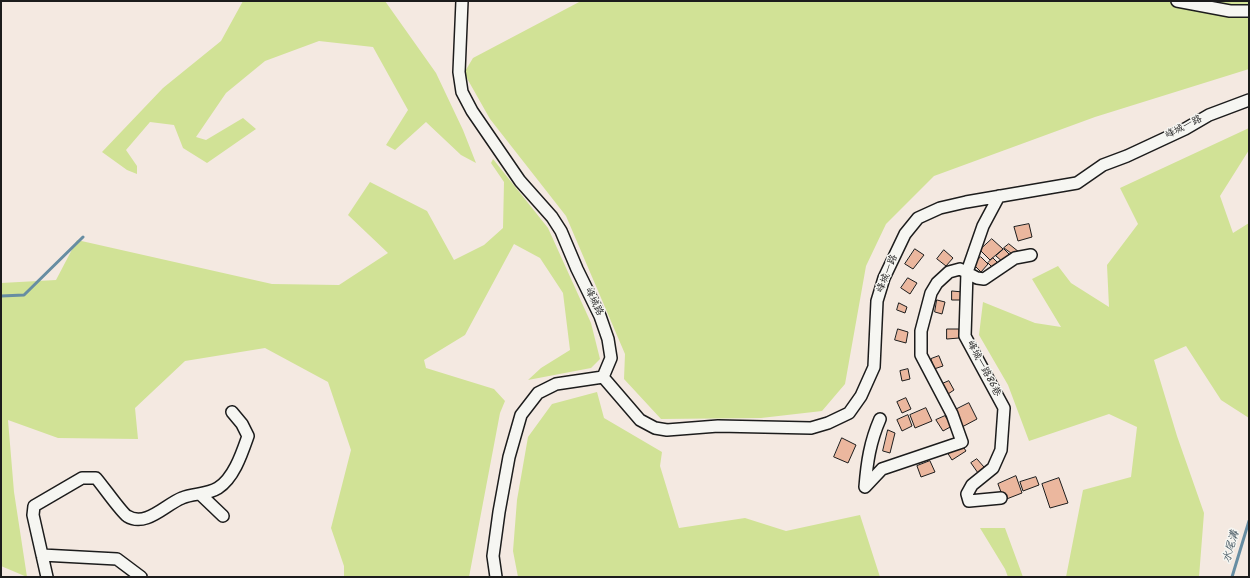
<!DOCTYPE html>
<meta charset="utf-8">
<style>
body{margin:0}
#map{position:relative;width:1250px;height:578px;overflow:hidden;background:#f4e9e1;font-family:Kalam,sans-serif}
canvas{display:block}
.frame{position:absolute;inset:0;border:2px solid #1c1c1c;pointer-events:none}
</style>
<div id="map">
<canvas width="1250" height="578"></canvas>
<div class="frame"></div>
</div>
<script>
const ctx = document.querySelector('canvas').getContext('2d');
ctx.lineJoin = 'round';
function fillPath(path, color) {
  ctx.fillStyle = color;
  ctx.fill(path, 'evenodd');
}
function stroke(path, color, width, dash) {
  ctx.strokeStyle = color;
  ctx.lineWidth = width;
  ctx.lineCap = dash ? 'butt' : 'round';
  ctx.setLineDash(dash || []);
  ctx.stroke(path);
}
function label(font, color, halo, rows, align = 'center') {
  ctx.font = font + ' Kalam,"LXGW WenKai TC",sans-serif';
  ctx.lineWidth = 3;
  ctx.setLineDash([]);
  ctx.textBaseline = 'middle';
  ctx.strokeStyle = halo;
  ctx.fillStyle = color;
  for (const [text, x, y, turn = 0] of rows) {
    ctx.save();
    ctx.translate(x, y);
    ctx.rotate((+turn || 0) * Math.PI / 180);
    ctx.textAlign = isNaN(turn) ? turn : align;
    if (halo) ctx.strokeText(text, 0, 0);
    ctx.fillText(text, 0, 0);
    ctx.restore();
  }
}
fillPath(new Path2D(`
 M243,1H385L436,73L463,130L476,163L461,155L426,122L395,150L386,145L408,110L373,47L319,41L265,61L226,93L196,137L206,140L243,118L256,129L207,163L183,148L174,125L150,122L126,150L137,166V174L127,170L102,152L163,88L221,41Z
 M581,1H1249V69L1095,117L934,176L886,224L866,266L845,384L822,411L761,418L661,419L624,379L625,354L566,216L490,119L464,73L473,58Z
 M1249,128V150L1220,196L1233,233L1249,223V418L1221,400L1186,346L1154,360L1177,436L1204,513L1199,577H1066L1083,490L1131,477L1137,427L1109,414L1029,441L1008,385L979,335L983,302L1035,323L1061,327L1032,279L1058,266L1071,283L1109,307L1107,265L1138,224L1120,188Z
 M493,159L548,228L591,323L600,359L591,368L528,380L541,368L570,350L563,293L540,258L514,244L465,335L424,360L426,368L494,389L505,401L500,413L469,577H344V566L331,528L351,450L328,382L265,348L185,361L135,408L138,439L58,438L8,420L14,492L27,577L1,566V283L56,280L77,240L272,284L339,285L388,253L348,215L370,182L427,211L454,260L484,245L503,228L504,182L491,163Z
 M597,392L604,418L662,452L660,466L679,528L745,518L786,531L860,515L880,577H518L513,551L517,500L528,437L552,404Z
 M980,528H1005L1023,577H1008L1005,569Z`), '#d1e296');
stroke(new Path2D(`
 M1,296L24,295L83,237
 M1232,577L1249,521`), '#678da2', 3);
const building = new Path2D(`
 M1029,224L1032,237L1018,241L1014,227Z
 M992,239L1003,249L990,260L980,250Z
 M1009,244L1019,252L1015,256L1004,248Z
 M915,249L924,255L913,269L905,264Z
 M1004,249L1011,256L1004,263L996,256Z
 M944,250L953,258L946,266L937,259Z
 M981,257L988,264L981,272L973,264Z
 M993,258L1001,266L996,271L988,263Z
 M908,278L917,283L910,294L901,288Z
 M952,291L963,292L962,300H952Z
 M937,300L945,302L942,314L935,312Z
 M899,303L907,307L905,313L897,310Z
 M898,329L908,332L906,343L895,340Z
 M947,329H959V338L947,339Z
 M939,356L943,366L934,369L931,359Z
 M908,369L910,379L902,381L900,371Z
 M949,381L954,390L948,394L942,384Z
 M906,398L911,409L902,413L897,402Z
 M969,403L977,419L962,427L953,411Z
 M926,408L932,421L915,428L910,415Z
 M908,415L912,426L902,431L897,420Z
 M945,416L952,426L943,431L936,420Z
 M888,430L895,433L890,453L883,451Z
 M842,438L856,445L848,463L834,457Z
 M962,445L966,451L952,460L947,452Z
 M977,459L984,467L978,473L971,463Z
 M930,461L935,472L921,477L917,466Z
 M1016,476L1022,493L1004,500L998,484Z
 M1036,477L1039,485L1023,491L1020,482Z
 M1059,478L1068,503L1050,508L1042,484Z`);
fillPath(building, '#ebb79e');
stroke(building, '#1c1c1c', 1);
const minor = new Path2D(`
 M462,1L459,72L462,92L472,111L520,181L552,217L561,231L577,269L600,316L608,339L611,358L603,377L556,384L538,393L521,415L509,457L499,512L493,556L496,577
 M1177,1L1230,11H1249
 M999,196L983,226L967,272L965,336L1004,408L1001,450L993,468L972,485L967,494L969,501L1001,498
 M603,377L640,420L655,428L667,430L718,426L811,428L828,423L849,413L861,396L874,367L877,301L884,278L905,234L918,218L940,208L966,202L1077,183L1103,165L1127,156L1185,129L1209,115L1249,100
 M880,419C870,442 867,462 865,487L882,469L962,442L952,414L921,355V331L931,293L937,283L949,272L960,269L977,278L984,279L1015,258L1031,255
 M200,494L223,516
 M42,555L117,559L141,577
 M47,577L33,515L34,506L82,478H96C103,486 121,512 127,516C146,528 166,504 182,498C193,493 207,495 218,488C234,478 242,453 248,436L242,424L232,412`);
stroke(minor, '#1c1c1c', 14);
stroke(minor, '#f6f6f2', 11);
label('10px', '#1c1c1c', '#f6f6f2', [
 ["峰城一路",1184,128,-27],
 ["峰城一路",888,274,-68],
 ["峰城路",593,302,64],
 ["峰城一路86巷",983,369,62]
]);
label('italic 11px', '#42545f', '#f6f6f2', [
 ["水尾溝",1232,547,-74]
]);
</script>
